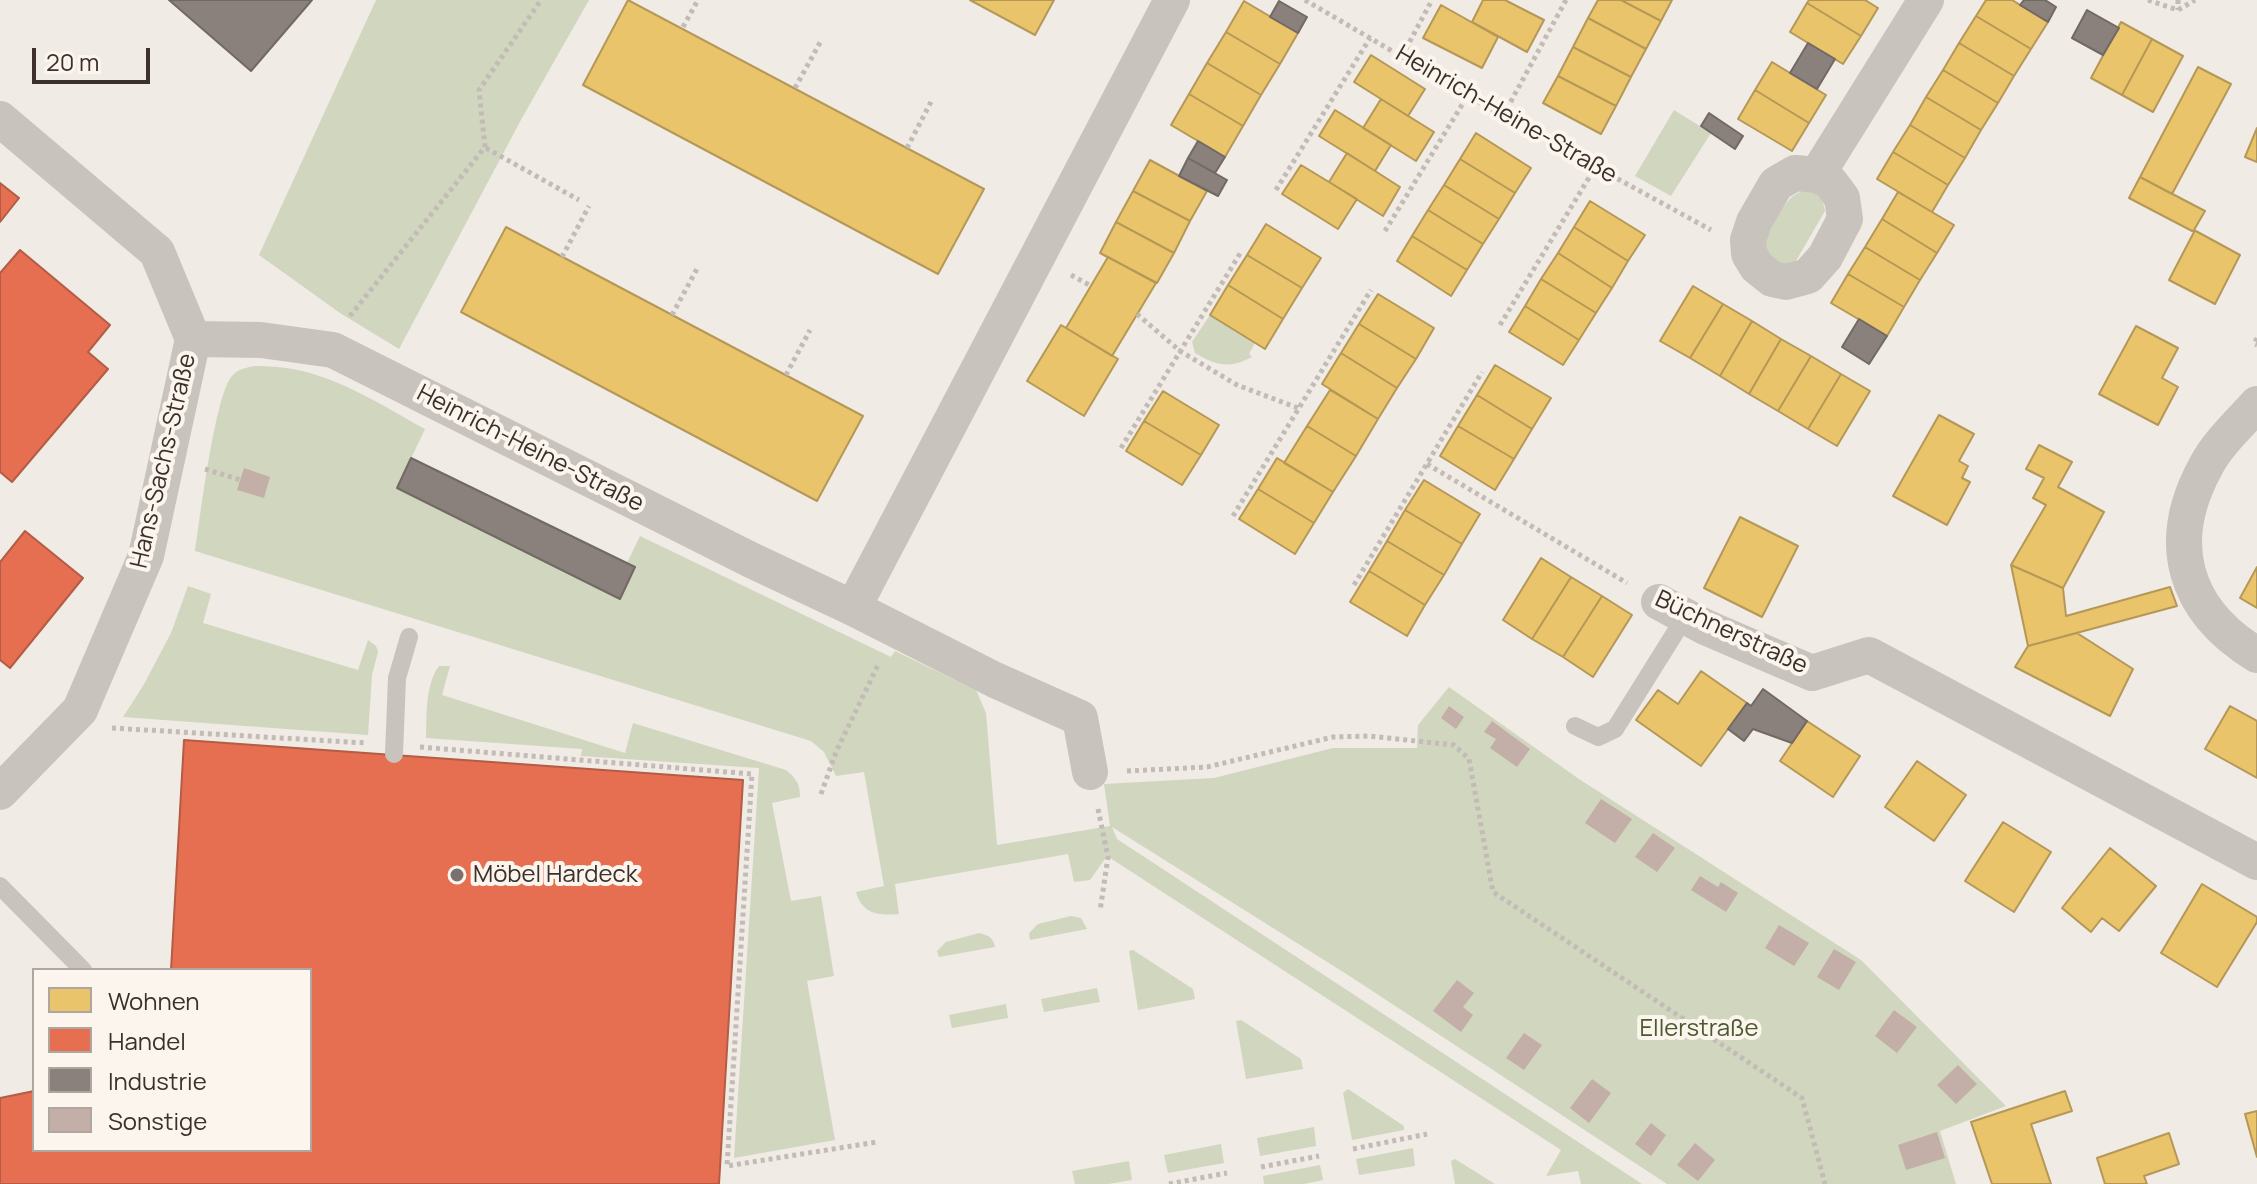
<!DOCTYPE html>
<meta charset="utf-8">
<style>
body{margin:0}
#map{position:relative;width:2257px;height:1184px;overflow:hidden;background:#f0ebe5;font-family:Manrope,sans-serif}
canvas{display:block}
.legend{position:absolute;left:32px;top:968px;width:280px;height:184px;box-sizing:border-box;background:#fbf5ee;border:2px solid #aea6a0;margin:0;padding:10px 14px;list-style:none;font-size:24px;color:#3b302b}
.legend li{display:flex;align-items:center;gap:16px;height:40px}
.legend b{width:40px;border:2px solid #aea6a0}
.scale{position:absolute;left:32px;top:48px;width:118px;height:36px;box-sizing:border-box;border:4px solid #3b302b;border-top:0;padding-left:10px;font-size:24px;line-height:28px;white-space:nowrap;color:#3b302b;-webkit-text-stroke:6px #fbf5ee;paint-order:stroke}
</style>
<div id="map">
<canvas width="2257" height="1184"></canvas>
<ul class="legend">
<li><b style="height:22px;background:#e9c46a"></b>Wohnen</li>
<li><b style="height:22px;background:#e76f51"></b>Handel</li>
<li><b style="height:22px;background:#8a817c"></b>Industrie</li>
<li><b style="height:22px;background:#c3afa7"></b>Sonstige</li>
</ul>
<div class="scale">20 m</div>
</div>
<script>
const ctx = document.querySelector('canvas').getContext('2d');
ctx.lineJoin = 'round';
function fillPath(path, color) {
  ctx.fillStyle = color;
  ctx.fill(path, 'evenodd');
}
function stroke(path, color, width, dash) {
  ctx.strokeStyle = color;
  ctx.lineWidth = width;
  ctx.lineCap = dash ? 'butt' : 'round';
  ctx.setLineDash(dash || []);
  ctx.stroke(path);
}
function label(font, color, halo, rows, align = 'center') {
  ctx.font = font + ' Manrope,sans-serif';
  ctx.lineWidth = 8;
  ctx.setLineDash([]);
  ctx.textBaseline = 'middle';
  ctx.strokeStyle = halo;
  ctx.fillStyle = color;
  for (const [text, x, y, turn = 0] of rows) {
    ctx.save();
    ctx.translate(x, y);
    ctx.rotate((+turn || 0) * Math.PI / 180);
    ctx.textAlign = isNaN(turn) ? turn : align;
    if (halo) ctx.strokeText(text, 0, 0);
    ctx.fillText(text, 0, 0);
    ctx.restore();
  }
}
fillPath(new Path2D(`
 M376,0H589L522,118L399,349L340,313L259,255Z
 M1674,110L1711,133L1671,196L1635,176Z
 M1808,190C1819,195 1823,199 1825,211L1793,266L1769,263L1764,242C1775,223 1785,192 1808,190Z
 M1210,315L1255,343L1249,354L1252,357C1229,369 1217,366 1195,353L1192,342Z
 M254,366C320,364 369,398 425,429L397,488L620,598L635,568L627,563L640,536L891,657L895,651L976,690L986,713L997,845L1110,826L1104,784L1214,778L1333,748H1417L1418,725L1449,687L1579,779L1861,960L2006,1106L1940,1131L1956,1184H1667L1348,975L1112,827L1117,839L1642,1184H1581L1578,1171L1546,1176L1561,1150L1107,856L1090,880L1074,882L1068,854L895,884L899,914C879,916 862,914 856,892L884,886L864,772L836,776L824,752L811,741L195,551C200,519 215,394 232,376C238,369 245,368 254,366Z
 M188,586L211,594L203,623L358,670L368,640L376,646L378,652L372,675L368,735L123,717L143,686L171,633Z
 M439,666H450L442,695L625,753L633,723L786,770C796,778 800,784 800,797L772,803L791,901L821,896L834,976L807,981L835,1140L734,1158L759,768L581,756L582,749L426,738C427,715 425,685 439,666Z
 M1071,916L1081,918L1087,929L1030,940L1029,933L1038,924Z
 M979,933C988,935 993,937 995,947L939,957L937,951L946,942Z
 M1133,950L1193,989L1195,999L1138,1010L1129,951Z
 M1097,988L1100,1002L1044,1012L1041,999Z
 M1006,1004L1008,1018L952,1028L949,1015Z
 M1241,1020L1301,1059L1303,1069L1246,1079L1236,1021Z
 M1348,1089L1404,1126V1130L1352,1140L1343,1093Z
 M1314,1127L1316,1146L1260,1156L1257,1138Z
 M1221,1144L1224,1163L1168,1173L1164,1155Z
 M1413,1148L1415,1166L1359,1175L1356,1159Z
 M1455,1159L1495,1184H1455L1451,1161Z
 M1129,1161L1132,1180L1108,1184H1075L1072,1171Z
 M1320,1165L1323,1180L1304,1184H1264L1263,1176Z`), '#d1d6bf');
const homes = new Path2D(`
 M628,0L984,189L938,274L583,85Z
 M970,0H1054L1035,35Z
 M1483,0H1505L1544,20L1527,52L1472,22Z
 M1598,0H1621L1661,21L1646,49L1588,18Z
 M1621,0H1672L1661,21Z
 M1809,0H1865L1878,8L1861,36L1807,3Z
 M1986,0H2012L2048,22L2031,49L1976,16Z
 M1244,1L1298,33L1280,64L1226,32Z
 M1807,3L1861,36L1843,64L1790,32Z
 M1441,5L1498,37L1482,68L1423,38Z
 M1976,16L2031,49L2014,76L1959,43Z
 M1588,18L1646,49L1631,77L1573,47Z
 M2121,22L2152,39L2122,95L2091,78Z
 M1226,32L1280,64L1261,95L1207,63Z
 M2152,39L2183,56L2153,112L2122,95Z
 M1959,43L2014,76L1998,103L1943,70Z
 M1573,47L1631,77L1616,106L1558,76Z
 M1371,55L1425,89L1408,116L1354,82Z
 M1772,62L1826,95L1809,123L1755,90Z
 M1207,63L1261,95L1243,126L1189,94Z
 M2198,67L2231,84L2172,194L2140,177Z
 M1943,70L1998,103L1981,130L1926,97Z
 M1558,76L1616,106L1601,134L1543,103Z
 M1755,90L1809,123L1792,151L1738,119Z
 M1189,94L1243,126L1225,157L1171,125Z
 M1926,97L1981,130L1965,158L1910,125Z
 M1381,99L1434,132L1416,161L1363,128Z
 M1335,110L1391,145L1375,171L1319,136Z
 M1910,125L1965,158L1948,185L1893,152Z
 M2257,128V162L2245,157Z
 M1476,133L1531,168L1515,193L1460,159Z
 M1893,152L1948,185L1932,212L1877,179Z
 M1347,153L1400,187L1383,216L1329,182Z
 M1460,159L1515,193L1499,219L1444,185Z
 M1150,160L1207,191L1190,221L1133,191Z
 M1301,165L1357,199L1338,229L1282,194Z
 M2140,177L2205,211L2194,230L2240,255L2215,304L2169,280L2194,232L2129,198Z
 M1444,185L1499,219L1483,244L1428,210Z
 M1133,191L1190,221L1174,253L1116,222Z
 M1898,192L1954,225L1937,253L1882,219Z
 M1590,201L1645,235L1628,261L1574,227Z
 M1428,210L1483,244L1467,270L1412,236Z
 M1882,219L1937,253L1920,280L1865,247Z
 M1116,222L1174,253L1157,283L1100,253Z
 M1266,224L1321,258L1302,288L1247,255Z
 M506,227L863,416L817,501L461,312Z
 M1574,227L1628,261L1612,288L1558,253Z
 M1412,236L1467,270L1451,296L1397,261Z
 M1865,247L1920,280L1904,307L1848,274Z
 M1558,253L1612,288L1596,313L1541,279Z
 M1247,255L1302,288L1283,319L1228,285Z
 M1108,257L1156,283L1112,356L1066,328Z
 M1848,274L1904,307L1887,336L1831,303Z
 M1541,279L1596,313L1579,340L1525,306Z
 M1228,285L1283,319L1265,349L1210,315Z
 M1693,286L1723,304L1690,358L1660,341Z
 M1378,294L1434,328L1416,359L1359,324Z
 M1723,304L1752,321L1720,376L1690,358Z
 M1525,306L1579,340L1563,365L1509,332Z
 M1752,321L1781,339L1749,394L1720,376Z
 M1359,324L1416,359L1397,388L1341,353Z
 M1061,325L1118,359L1084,416L1027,381Z
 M2136,326L2178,348L2162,378L2178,387L2158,425L2099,394Z
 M1781,339L1811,356L1778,411L1749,394Z
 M1341,353L1397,388L1378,419L1322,384Z
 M1811,356L1841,374L1808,429L1778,411Z
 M1495,365L1551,398L1532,429L1477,395Z
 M1841,374L1870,391L1837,446L1808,429Z
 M1330,390L1378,419L1356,456L1307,426Z
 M1163,391L1219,425L1201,455L1144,421Z
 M1477,395L1532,429L1514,459L1458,426Z
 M1939,415L1974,434L1959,461L1968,466L1962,478L1970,482L1947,525L1893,496Z
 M1144,421L1201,455L1182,485L1126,451Z
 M1307,426L1356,456L1333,492L1284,463Z
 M1458,426L1514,459L1495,490L1440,456Z
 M2039,445L2072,462L2058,487L2104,512L2063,588L2011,565L2046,505L2033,498L2044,478L2026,469Z
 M1277,458L1333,492L1314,523L1258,489Z
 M1424,480L1480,514L1462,544L1405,510Z
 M1258,489L1314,523L1295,554L1239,519Z
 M1405,510L1462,544L1444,575L1387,541Z
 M1740,517L1798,546L1762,617L1704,588Z
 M1387,541L1444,575L1425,605L1369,571Z
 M1541,558L1571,577L1532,639L1503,620Z
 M2011,565L2063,588L2066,616L2170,587L2177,606L2028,646Z
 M2257,567V608L2240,598Z
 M1369,571L1425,605L1407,636L1350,602Z
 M1571,577L1602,596L1563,657L1532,639Z
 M1602,596L1632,615L1593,677L1563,657Z
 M2077,633L2133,669L2110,716L2015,667L2028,646Z
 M1701,671L1747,703L1701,766L1636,720L1658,690L1678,704Z
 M2230,706L2257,721V778L2205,749Z
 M1807,721L1860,756L1833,797L1780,761Z
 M1917,761L1966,795L1934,841L1885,807Z
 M2003,822L2051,852L2014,912L1965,881Z
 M2110,848L2156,886L2119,931L2102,918L2091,932L2062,908Z
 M2202,884L2257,917V922L2217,987L2161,953Z
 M2065,1091L2072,1111L2031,1124L2051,1184H1992L1971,1122Z
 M2257,1111V1157L2245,1114Z
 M2169,1133L2179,1164L2144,1176L2147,1184H2105L2097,1158Z`);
fillPath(homes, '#e9c46a');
stroke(homes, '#b59857', 2);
const shops = new Path2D(`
 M0,183L19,198L0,222Z
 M20,250L110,325L88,352L108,369L12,482L0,472V273Z
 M25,531L83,578L10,668L0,660V562Z
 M184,740L743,780L719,1184H0V1098L34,1091V1150H310V970H171Z`);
fillPath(shops, '#e76f51');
stroke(shops, '#b35c46', 2);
const industry = new Path2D(`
 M169,0H312L251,71Z
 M2024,0H2045L2056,7L2048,22L2020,5Z
 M1279,1L1307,17L1298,33L1270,17Z
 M2087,10L2119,28L2103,55L2072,38Z
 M1808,43L1835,59L1817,89L1790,73Z
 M1709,113L1743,136L1735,149L1701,126Z
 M1198,141L1225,157L1215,173L1188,158Z
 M1188,158L1227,180L1218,196L1179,176Z
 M1859,319L1887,336L1869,364L1842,347Z
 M411,458L635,567L620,599L397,488Z
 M1763,689L1807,721L1792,743L1753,729L1744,741L1728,729L1747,703L1751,706Z`);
fillPath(industry, '#8a817c');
stroke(industry, '#726964', 2);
fillPath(new Path2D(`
 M244,468L270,477L264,498L237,490Z
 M1449,706L1464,717L1456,729L1441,718Z
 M1492,721L1530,749L1517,767L1490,748L1496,739L1484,732Z
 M1601,799L1632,819L1615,843L1585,823Z
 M1653,833L1675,848L1657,872L1635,857Z
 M1700,876L1718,887L1721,882L1738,893L1726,912L1691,890Z
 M1779,925L1809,943L1794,966L1765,948Z
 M1834,949L1856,962L1839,990L1817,977Z
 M1457,980L1474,993L1463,1007L1473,1015L1461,1032L1433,1011Z
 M1894,1010L1917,1027L1897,1053L1875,1036Z
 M1524,1033L1542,1045L1524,1070L1506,1058Z
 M1958,1065L1977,1084L1956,1104L1937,1085Z
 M1592,1079L1611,1093L1589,1123L1570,1108Z
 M1651,1123L1666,1135L1651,1156L1635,1144Z
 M1937,1132L1945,1158L1906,1170L1898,1145Z
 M1695,1143L1715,1160L1698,1181L1677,1165Z`), '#c3afa7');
stroke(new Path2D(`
 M1305,0L1503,116L1711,230
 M2148,0L2178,10L2195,0
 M2178,0V10
 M683,27L698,0
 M1402,56L1432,0
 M795,88L822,39
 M1503,116L1566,0
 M486,148L579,200
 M907,148L932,100
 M1276,190L1370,38
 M1385,231L1468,95
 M562,257L589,206
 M1071,275L1091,286
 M1137,314L1180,351L1237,385L1298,408
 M672,315L698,267
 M350,316L485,147L479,90L541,0
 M1500,325L1596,166
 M2257,338L2254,344L2257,345
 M786,375L810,330
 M1121,448L1241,252
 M1427,464L1627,583
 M205,469L241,480
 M1233,516L1371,290
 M1354,585L1482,372
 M112,728L366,743
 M420,747L752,774L727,1166L877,1142
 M1127,771L1207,767L1333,737L1369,736L1454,745L1469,759L1493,892L1802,1098L1825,1184
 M821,794L836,752L879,663
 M1098,809L1108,857L1100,911
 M1353,1149L1427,1134
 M1261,1167L1319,1156
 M1169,1184L1227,1173`), '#c2bbb6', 5, [4, 4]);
stroke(new Path2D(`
 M1575,726L1598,737L1615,729L1685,617
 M394,754L397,678L409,637
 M0,886L83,970`), '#c9c3be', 18);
stroke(new Path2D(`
 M0,119L157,252L193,339L146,556L80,710L0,792
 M1795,173L1817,175L1830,182L1842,198L1845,219L1825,257L1808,276L1786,282L1772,279L1757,267L1749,254L1748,240L1754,222L1776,184Z
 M1817,175L1926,0
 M193,339L261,340L333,350L751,560L853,608L995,680L1080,718L1090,772
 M2257,404C2241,422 2217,444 2206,466C2164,542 2183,610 2257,655
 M1659,602L1705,627L1812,673L1869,655L2257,862
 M853,608L1172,0`), '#c9c3be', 36);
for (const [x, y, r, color] of [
 [457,875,8,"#7a716c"]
]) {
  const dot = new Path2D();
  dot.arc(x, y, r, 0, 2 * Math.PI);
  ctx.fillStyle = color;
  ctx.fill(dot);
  stroke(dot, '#fbf5ee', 3);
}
label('24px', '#3b302b', '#fbf5ee', [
 ["Heinrich-Heine-Straße",1506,115,30],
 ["Heinrich-Heine-Straße",530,449,27],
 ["Hans-Sachs-Straße",164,461,-77],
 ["Büchnerstraße",1731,633,25]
]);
label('24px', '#3b302b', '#fbf5ee', [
 ["Möbel Hardeck",473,875]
], 'left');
label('24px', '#4a5a2e', '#fbf5ee', [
 ["Ellerstraße",1699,1029]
]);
</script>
